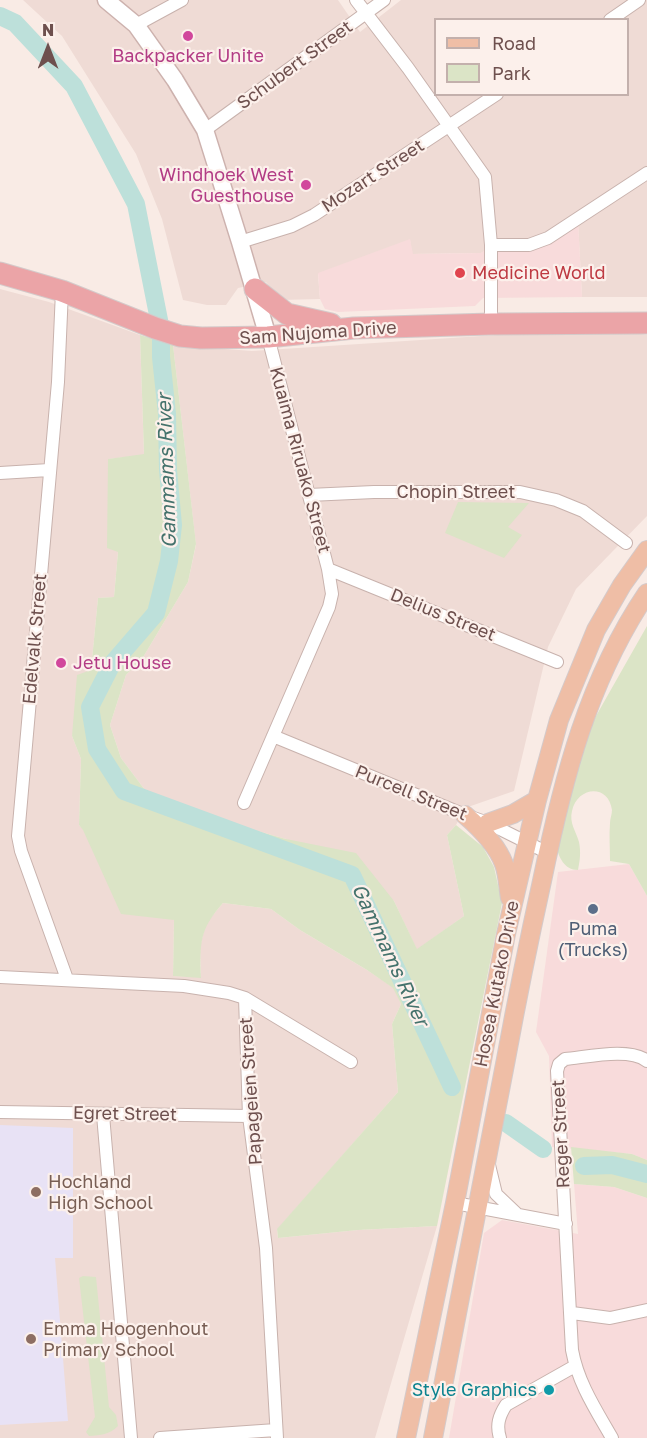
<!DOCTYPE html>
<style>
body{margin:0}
#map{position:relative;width:647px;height:1438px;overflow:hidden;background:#f9ebe5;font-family:"Golos Text",sans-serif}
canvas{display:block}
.legend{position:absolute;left:434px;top:18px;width:195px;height:78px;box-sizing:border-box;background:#fcf0eb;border:2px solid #c3b0ac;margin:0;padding:8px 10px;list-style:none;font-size:18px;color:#6e504e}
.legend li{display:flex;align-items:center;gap:12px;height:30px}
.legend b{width:30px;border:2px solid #c3b0ac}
.north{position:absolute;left:18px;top:18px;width:60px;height:60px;-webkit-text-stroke:4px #fcf0eb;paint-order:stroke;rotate:0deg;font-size:16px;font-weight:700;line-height:24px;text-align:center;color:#6e504e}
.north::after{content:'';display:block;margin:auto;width:21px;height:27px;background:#6e504e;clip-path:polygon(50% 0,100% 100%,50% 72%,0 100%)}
</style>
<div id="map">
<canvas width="647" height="1438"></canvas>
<ul class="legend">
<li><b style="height:8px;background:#efbea6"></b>Road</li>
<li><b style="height:16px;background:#dbe4c6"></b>Park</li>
</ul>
<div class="north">N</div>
</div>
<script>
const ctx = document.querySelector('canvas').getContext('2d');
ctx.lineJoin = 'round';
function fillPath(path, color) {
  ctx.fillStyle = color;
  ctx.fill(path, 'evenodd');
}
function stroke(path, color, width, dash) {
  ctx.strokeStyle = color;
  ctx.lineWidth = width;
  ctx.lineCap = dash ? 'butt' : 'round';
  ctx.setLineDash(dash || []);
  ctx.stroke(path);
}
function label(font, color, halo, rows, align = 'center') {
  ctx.font = font + ' "Golos Text",sans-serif';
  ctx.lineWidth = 4.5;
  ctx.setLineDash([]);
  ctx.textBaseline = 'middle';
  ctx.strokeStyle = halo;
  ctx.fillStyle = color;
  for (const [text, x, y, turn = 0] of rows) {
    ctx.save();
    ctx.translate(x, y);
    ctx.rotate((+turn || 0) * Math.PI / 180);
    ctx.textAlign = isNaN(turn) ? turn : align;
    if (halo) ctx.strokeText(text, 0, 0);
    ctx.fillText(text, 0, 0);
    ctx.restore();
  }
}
fillPath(new Path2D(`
 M23,0H338L360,32L401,0H647V297H582L578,221L548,238L481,253L412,254L410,240L318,274L320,299L280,300L266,282L238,288L226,305H207L183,300L162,219L136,154L62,36ZM436,20H628V94H436Z
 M0,289L49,302L140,335L144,455L109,459L118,552L114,597L98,598L91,670L72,736L81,759L79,825L174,920L173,976L201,977L200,946L206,923L223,903L271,909L300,930L367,970L394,988L401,1004L392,1024L398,1092L277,1230L278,1238L358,1230L437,1226L375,1438H0Z
 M635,333L647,335V516L576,589L548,647L514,791L465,808L456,825L447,835L464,916L417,950L394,901L286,839L229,823L145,790L121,758L110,725L126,675L142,659L188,582L196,545L173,345L252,351L497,335Z`), '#efdbd5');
fillPath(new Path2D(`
 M578,220L582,297L483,298L475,306L338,312L325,309L320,299L318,273L410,239L413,254L481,253L491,245H529Z
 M629,864L647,896V1160L632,1154L552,1147L549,1056L536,1032L558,872Z
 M574,1184L614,1187L647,1198V1438H449L484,1233L502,1220L578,1234Z`), '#f8dbdb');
fillPath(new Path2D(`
 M0,1125L73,1128V1258H55L68,1421L0,1425Z`), '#e8e2f5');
fillPath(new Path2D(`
 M140,335L173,345L196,544L188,582L142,659L126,675L110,725L121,758L145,790L229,823L286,839L356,853L394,901L417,949L464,916L447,835L456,825L483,847L494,867L502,903L437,1226L358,1230L278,1238L277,1229L398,1092L392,1024L401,1004L393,988L367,970L300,930L271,909L223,903C199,930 200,943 201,978L173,976L174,920L121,914L83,830L79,825L81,759L72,736L77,675L91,670L98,598L114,597L118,552L107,548L108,459L144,454Z
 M458,502L529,503L508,527L522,535L504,558L445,533Z
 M647,626V896L629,864L610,861C610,848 609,836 610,823C610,819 612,814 612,810C608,783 577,787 572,811C569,823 576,831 579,842C581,852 580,860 578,870C564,870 559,857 556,846L586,737L596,716Z
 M571,1147L632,1154L647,1160V1198L614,1187L574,1184Z
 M83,1276L96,1277L109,1407L116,1415L118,1426C109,1435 101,1435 89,1436L86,1432L95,1417L79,1278Z`), '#dbe4c6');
stroke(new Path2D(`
 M0,16L15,23L74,86L136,204L161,330V357L167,414L168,470L173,525L169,561L156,613L112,664L90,707L97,749L124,791L352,875L452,1087
 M506,1123L543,1149
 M584,1166L612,1165L647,1174`), '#bde0da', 18);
const street = new Path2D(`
 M356,0L408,68L485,177L491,245V324
 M610,20L639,0
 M136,25L182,0
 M205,130L384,0
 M240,242L292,226L314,215L497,94
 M491,245H529L548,238L647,173
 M62,291L58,382L18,836L21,851L67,979
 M0,473L49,470
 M309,495L374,492H520L556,500L583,511L626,543
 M328,569L557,662
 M273,736L465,815L488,823L548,853
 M244,803L329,607L332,594L328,569L268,337
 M0,977L184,986L229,993L245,998L351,1062
 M245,998L249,1116L266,1248L277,1438
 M0,1112L249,1116
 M103,1115L131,1438
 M489,1165L496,1194L516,1213
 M455,1203L566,1224
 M572,1313L610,1318L647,1310
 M160,1438L276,1430
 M500,1438C496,1425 499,1416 506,1405L575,1366
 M612,1438C596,1410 578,1383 572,1350L557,1071L559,1064L565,1059C587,1057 630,1047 647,1061`);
const secondary = new Path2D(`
 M106,0L136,25L175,80L205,130L240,242L268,337`);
const primary = new Path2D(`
 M465,815C480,828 497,845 504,864C508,875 508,887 510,898
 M488,823L513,814L537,800
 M406,1438L455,1203L506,934L537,800L559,720L596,630L622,585L647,550
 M433,1438C457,1312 482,1185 506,1059C517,999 529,940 542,881C563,779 588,680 647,593`);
const highway = new Path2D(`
 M0,273L62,291L155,328L180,336L201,338L268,337L354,328L491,324L647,323
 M255,289L287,314L331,324`);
stroke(street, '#c8b2ad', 14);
stroke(secondary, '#cdb2ae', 19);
stroke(primary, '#d4caca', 20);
stroke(highway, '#d4caca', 23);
stroke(street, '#fff', 12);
stroke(secondary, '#fff', 16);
stroke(primary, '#efbea6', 18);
stroke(highway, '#eba4a7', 21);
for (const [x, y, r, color] of [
 [188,36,6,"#d1479c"],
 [306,185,6,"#d1479c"],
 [460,273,6,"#e0444e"],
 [61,663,6,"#d1479c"],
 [593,909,6,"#5c6f8a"],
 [36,1192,6,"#8d6e63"],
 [31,1339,6,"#8d6e63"],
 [549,1390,6,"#0f9aa8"]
]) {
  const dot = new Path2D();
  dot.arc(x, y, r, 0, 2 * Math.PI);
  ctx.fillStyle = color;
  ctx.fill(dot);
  stroke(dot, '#fcf0eb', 2);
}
label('18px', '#b23c85', '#fcf0eb', [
 ["Backpacker Unite",188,56],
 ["Windhoek West",294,175,"right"],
 ["Guesthouse",294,196,"right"],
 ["Jetu House",73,663,"left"]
]);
label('18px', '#6e504e', '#fcf0eb', [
 ["Schubert Street",295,65,-36],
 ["Mozart Street",373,176,-33],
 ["Sam Nujoma Drive",318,333,-4],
 ["Kuaima Riruako Street",300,460,75],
 ["Chopin Street",456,492],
 ["Delius Street",443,615,22],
 ["Edelvalk Street",35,639,-85],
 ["Purcell Street",411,793,22],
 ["Hosea Kutako Drive",497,984,-79],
 ["Papageien Street",251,1091,-94],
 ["Egret Street",125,1114,1],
 ["Reger Street",561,1134,-93]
]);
label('18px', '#be3a42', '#fcf0eb', [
 ["Medicine World",472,273]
], 'left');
label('18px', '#4e5e75', '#fcf0eb', [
 ["Puma",593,929],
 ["(Trucks)",593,950]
]);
label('18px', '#785e54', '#fcf0eb', [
 ["Hochland",48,1182],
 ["High School",48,1203],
 ["Emma Hoogenhout",43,1329],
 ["Primary School",43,1350]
], 'left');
label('18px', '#0d838f', '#fcf0eb', [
 ["Style Graphics",537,1390]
], 'right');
label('italic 20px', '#44726c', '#fcf0eb', [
 ["Gammams River",167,471,-92],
 ["Gammams River",390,955,65]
]);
</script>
